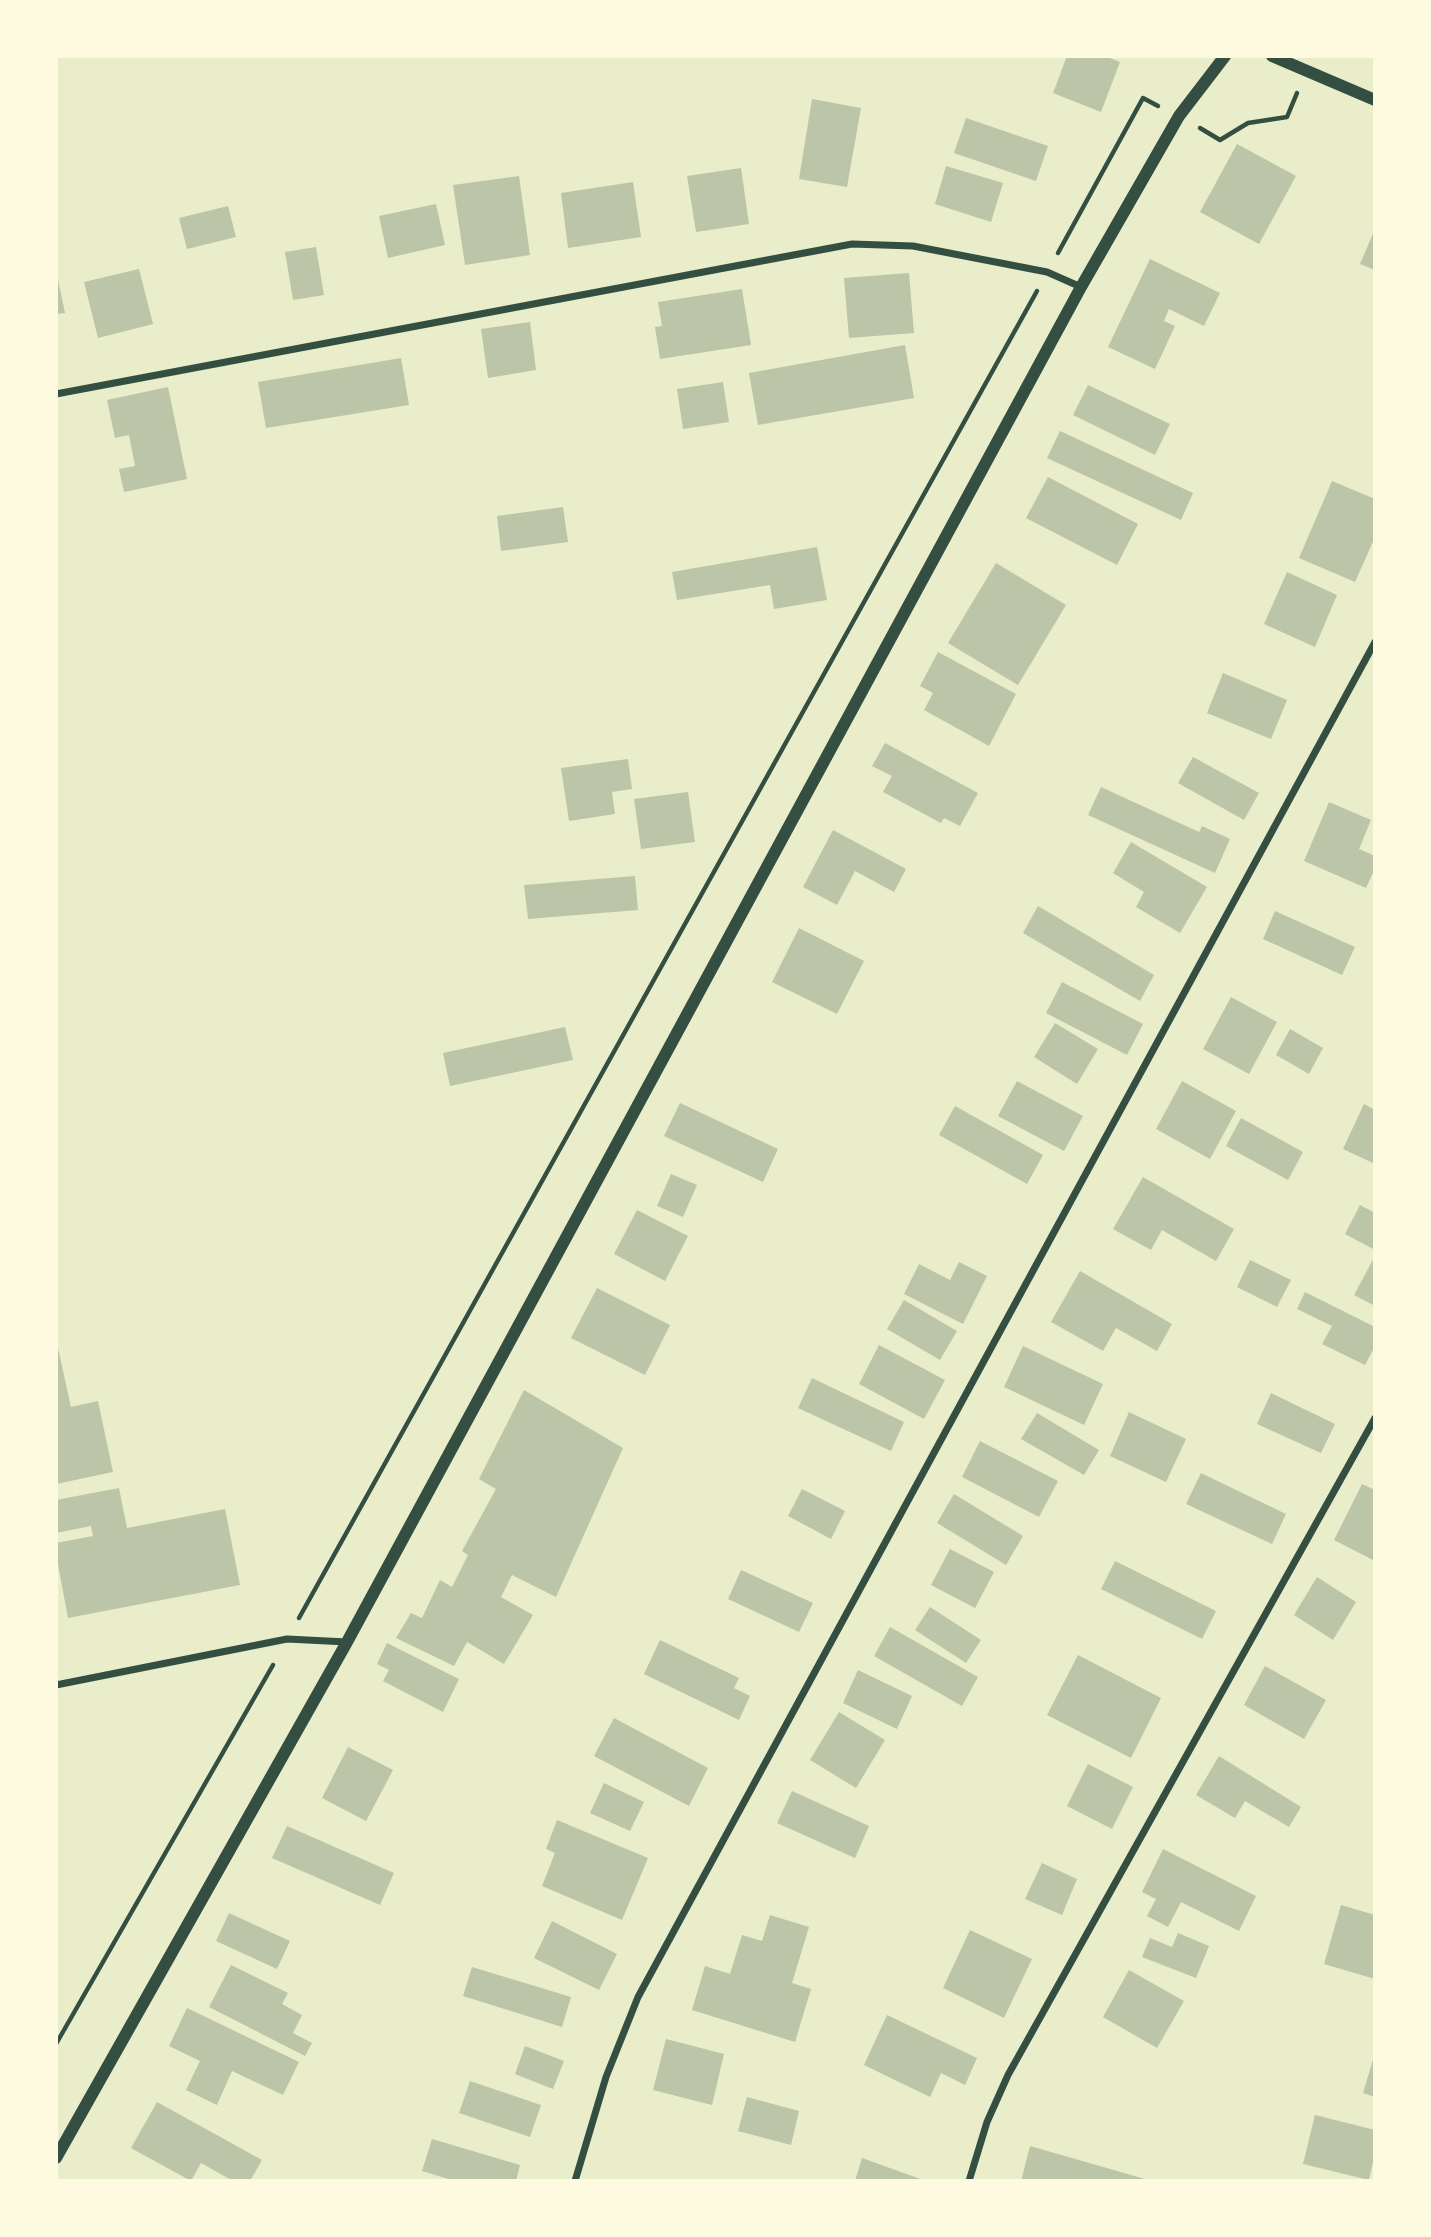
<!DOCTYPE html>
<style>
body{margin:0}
#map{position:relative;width:1431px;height:2237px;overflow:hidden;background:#e9edc9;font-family:Commissioner,sans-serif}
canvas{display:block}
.frame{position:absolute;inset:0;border:58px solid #fefae0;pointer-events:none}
</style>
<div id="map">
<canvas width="1431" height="2237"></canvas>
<div class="frame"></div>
</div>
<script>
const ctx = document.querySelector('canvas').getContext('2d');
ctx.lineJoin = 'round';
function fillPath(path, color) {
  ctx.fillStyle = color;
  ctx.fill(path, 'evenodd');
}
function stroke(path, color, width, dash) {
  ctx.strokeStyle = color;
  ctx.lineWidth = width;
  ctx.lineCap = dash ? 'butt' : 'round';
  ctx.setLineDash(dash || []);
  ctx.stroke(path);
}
fillPath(new Path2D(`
 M1067,56H1105L1120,62L1101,112L1053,93Z
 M812,99L861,108L847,187L799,179Z
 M966,118L1048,146L1036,181L954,153Z
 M1237,144L1296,176L1259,244L1200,212Z
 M946,166L1003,183L991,222L935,204Z
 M741,168L749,224L696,232L687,176Z
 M519,176L530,255L465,265L453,185Z
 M633,182L641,237L568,248L561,193Z
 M436,204L445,245L388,258L379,216Z
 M228,206L236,237L187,249L179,218Z
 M1375,229V270L1360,264Z
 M316,247L324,295L293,300L285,252Z
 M1150,259L1220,293L1204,326L1169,309L1164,321L1175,326L1155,369L1108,347Z
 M139,269L153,324L98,338L84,282Z
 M56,270L65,313L56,314Z
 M909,273L914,333L849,338L844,278Z
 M742,289L751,345L660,359L655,327L662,326L658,302Z
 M530,322L536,370L488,378L481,329Z
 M905,345L914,398L758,425L749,373Z
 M401,358L409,405L266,428L258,382Z
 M723,382L729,422L683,429L677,389Z
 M1088,385L1170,424L1155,455L1073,415Z
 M168,387L187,479L124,492L119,469L135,466L129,435L115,438L107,400Z
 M1060,431L1193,493L1181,520L1047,458Z
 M1048,477L1138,524L1117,565L1026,518Z
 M1332,481L1375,499V537L1355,582L1299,558Z
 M563,507L568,542L501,551L497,516Z
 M817,547L827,600L774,609L770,585L677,600L672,572Z
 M996,563L1066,605L1018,685L948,643Z
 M1287,572L1337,595L1315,647L1264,624Z
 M938,652L1016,694L989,746L924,710L933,693L920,686Z
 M1223,673L1287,700L1271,739L1207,713Z
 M885,743L978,793L960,826L944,818L941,823L883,792L892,776L872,766Z
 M1193,757L1259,793L1244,820L1178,783Z
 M628,759L632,789L612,792L615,814L569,821L561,768Z
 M1101,787L1199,832L1202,826L1230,839L1215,873L1088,815Z
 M688,792L695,842L641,849L634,799Z
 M1329,802L1371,820L1359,849L1375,856V868L1366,888L1304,861Z
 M833,830L906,869L894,892L855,871L837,905L803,887Z
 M1131,842L1207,887L1180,933L1136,907L1144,892L1113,873Z
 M635,876L638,910L528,919L524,885Z
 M1038,906L1154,975L1140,1001L1023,933Z
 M1275,911L1355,947L1342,975L1263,939Z
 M799,928L864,961L837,1014L772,982Z
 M1062,982L1143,1024L1127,1055L1046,1013Z
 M1231,997L1277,1022L1249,1074L1203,1049Z
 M1055,1023L1098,1049L1077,1084L1034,1057Z
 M565,1027L573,1060L450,1086L443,1053Z
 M1290,1029L1323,1048L1309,1074L1276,1055Z
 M1017,1081L1083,1116L1064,1151L998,1116Z
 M1182,1081L1236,1111L1210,1159L1156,1129Z
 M680,1103L778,1149L763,1182L664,1136Z
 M1364,1104L1375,1110V1164L1343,1149Z
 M955,1106L1043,1155L1027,1184L939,1135Z
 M1241,1118L1303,1152L1288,1180L1226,1146Z
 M671,1174L697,1185L683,1217L657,1206Z
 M1143,1177L1234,1229L1216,1261L1162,1230L1151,1250L1113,1229Z
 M1360,1205L1375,1213V1250L1345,1234Z
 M637,1210L688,1236L665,1281L614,1254Z
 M1375,1256V1306L1354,1295Z
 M1250,1260L1291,1280L1277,1307L1237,1287Z
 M959,1262L987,1276L963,1324L904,1294L919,1264L950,1280Z
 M1080,1271L1172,1324L1157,1351L1116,1328L1103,1351L1051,1322Z
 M597,1288L670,1325L645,1375L571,1338Z
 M1305,1292L1375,1327V1346L1365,1365L1322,1344L1332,1326L1297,1309Z
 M904,1300L957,1331L940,1360L887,1329Z
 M56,1339L71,1407L98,1401L113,1472L56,1484Z
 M879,1345L945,1380L924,1419L859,1384Z
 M1023,1346L1103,1384L1084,1425L1004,1387Z
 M812,1378L904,1422L891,1451L798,1408Z
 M524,1390L623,1448L556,1597L512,1575L501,1597L533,1615L504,1664L467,1642L454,1666L396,1638L411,1613L422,1618L440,1580L452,1587L468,1555L462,1551L496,1489L479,1479Z
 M1271,1393L1335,1424L1321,1453L1257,1424Z
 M1129,1412L1186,1439L1166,1482L1110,1456Z
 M1037,1413L1099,1450L1084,1475L1021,1439Z
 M980,1441L1058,1481L1039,1517L962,1477Z
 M1201,1473L1286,1514L1272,1544L1186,1504Z
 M1362,1484L1375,1490V1561L1334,1540Z
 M119,1488L127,1528L225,1509L240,1585L68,1618L56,1554V1543L93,1536L91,1526L56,1533V1500Z
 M802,1489L845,1511L831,1539L788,1516Z
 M954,1494L1023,1536L1006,1565L937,1523Z
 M950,1549L994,1572L975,1608L931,1585Z
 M1115,1561L1216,1611L1202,1639L1101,1589Z
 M741,1570L813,1603L799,1632L728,1599Z
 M1317,1577L1356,1602L1333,1640L1294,1615Z
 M930,1607L981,1640L966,1663L915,1630Z
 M890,1627L978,1677L962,1706L874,1656Z
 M660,1640L739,1678L734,1688L750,1696L739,1720L644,1674Z
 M387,1643L459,1679L443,1712L383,1681L389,1670L377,1664Z
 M1078,1655L1161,1698L1131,1758L1047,1715Z
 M1265,1666L1326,1700L1304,1739L1244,1705Z
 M858,1670L912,1696L897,1729L843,1703Z
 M839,1712L885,1740L856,1788L810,1760Z
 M614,1718L708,1768L689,1806L594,1756Z
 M348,1747L393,1770L366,1821L322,1798Z
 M1219,1756L1301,1807L1289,1827L1245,1801L1235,1818L1196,1795Z
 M1088,1764L1133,1787L1112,1829L1067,1806Z
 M604,1783L644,1802L630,1831L590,1813Z
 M792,1791L869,1826L855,1858L777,1823Z
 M557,1820L648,1858L622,1920L542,1886L555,1853L546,1849Z
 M287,1826L394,1873L380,1905L272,1858Z
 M1163,1849L1256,1896L1239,1931L1181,1902L1168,1927L1147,1916L1156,1899L1142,1892Z
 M1042,1863L1077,1879L1062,1915L1025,1899Z
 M1341,1905L1375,1915V1979L1324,1964Z
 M229,1913L290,1941L277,1969L216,1941Z
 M770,1915L809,1927L792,1983L811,1989L795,2042L692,2010L705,1966L730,1974L742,1935L762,1941Z
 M552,1921L617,1954L599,1990L534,1958Z
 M970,1930L1032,1959L1004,2018L943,1988Z
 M1178,1933L1209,1946L1196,1978L1142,1957L1150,1938L1172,1947Z
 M231,1965L288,1993L282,2004L302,2015L293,2033L312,2043L305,2056L209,2007Z
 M472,1967L571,1997L562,2027L463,1996Z
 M1129,1970L1184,2001L1157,2048L1103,2017Z
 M187,2008L299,2062L283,2095L232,2071L217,2105L186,2090L200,2061L169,2046Z
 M887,2015L977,2058L965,2085L941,2073L930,2097L864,2065Z
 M666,2039L724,2054L712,2105L653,2090Z
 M525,2046L564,2061L553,2089L515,2074Z
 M1375,2053V2097L1363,2093Z
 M470,2081L541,2105L530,2137L459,2113Z
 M747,2097L799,2111L791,2145L738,2131Z
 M157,2102L262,2160L250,2181H233L201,2163L191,2181L131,2148Z
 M1315,2115L1375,2130V2153L1369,2180L1303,2164Z
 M432,2139L520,2165L516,2181H455L422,2171Z
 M1030,2146L1145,2179L1144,2181H1021Z
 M862,2158L926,2181H855Z`), '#bcc5a7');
stroke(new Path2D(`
 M1200,128L1220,140L1248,123L1287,117L1297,93
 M1058,253L1143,98L1158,106
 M299,1618L1037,291
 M56,2044L273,1665`), '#344e41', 4.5);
stroke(new Path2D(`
 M56,394L852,244L913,246L1047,272L1081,287
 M56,1685L287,1639L347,1642
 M575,2181L606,2077L638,1997L1375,642
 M969,2181L987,2122L1008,2075L1375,1418`), '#344e41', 7);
stroke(new Path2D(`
 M1272,56L1375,100
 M56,2158L347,1642L1081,287L1179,116L1225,56`), '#344e41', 12);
</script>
